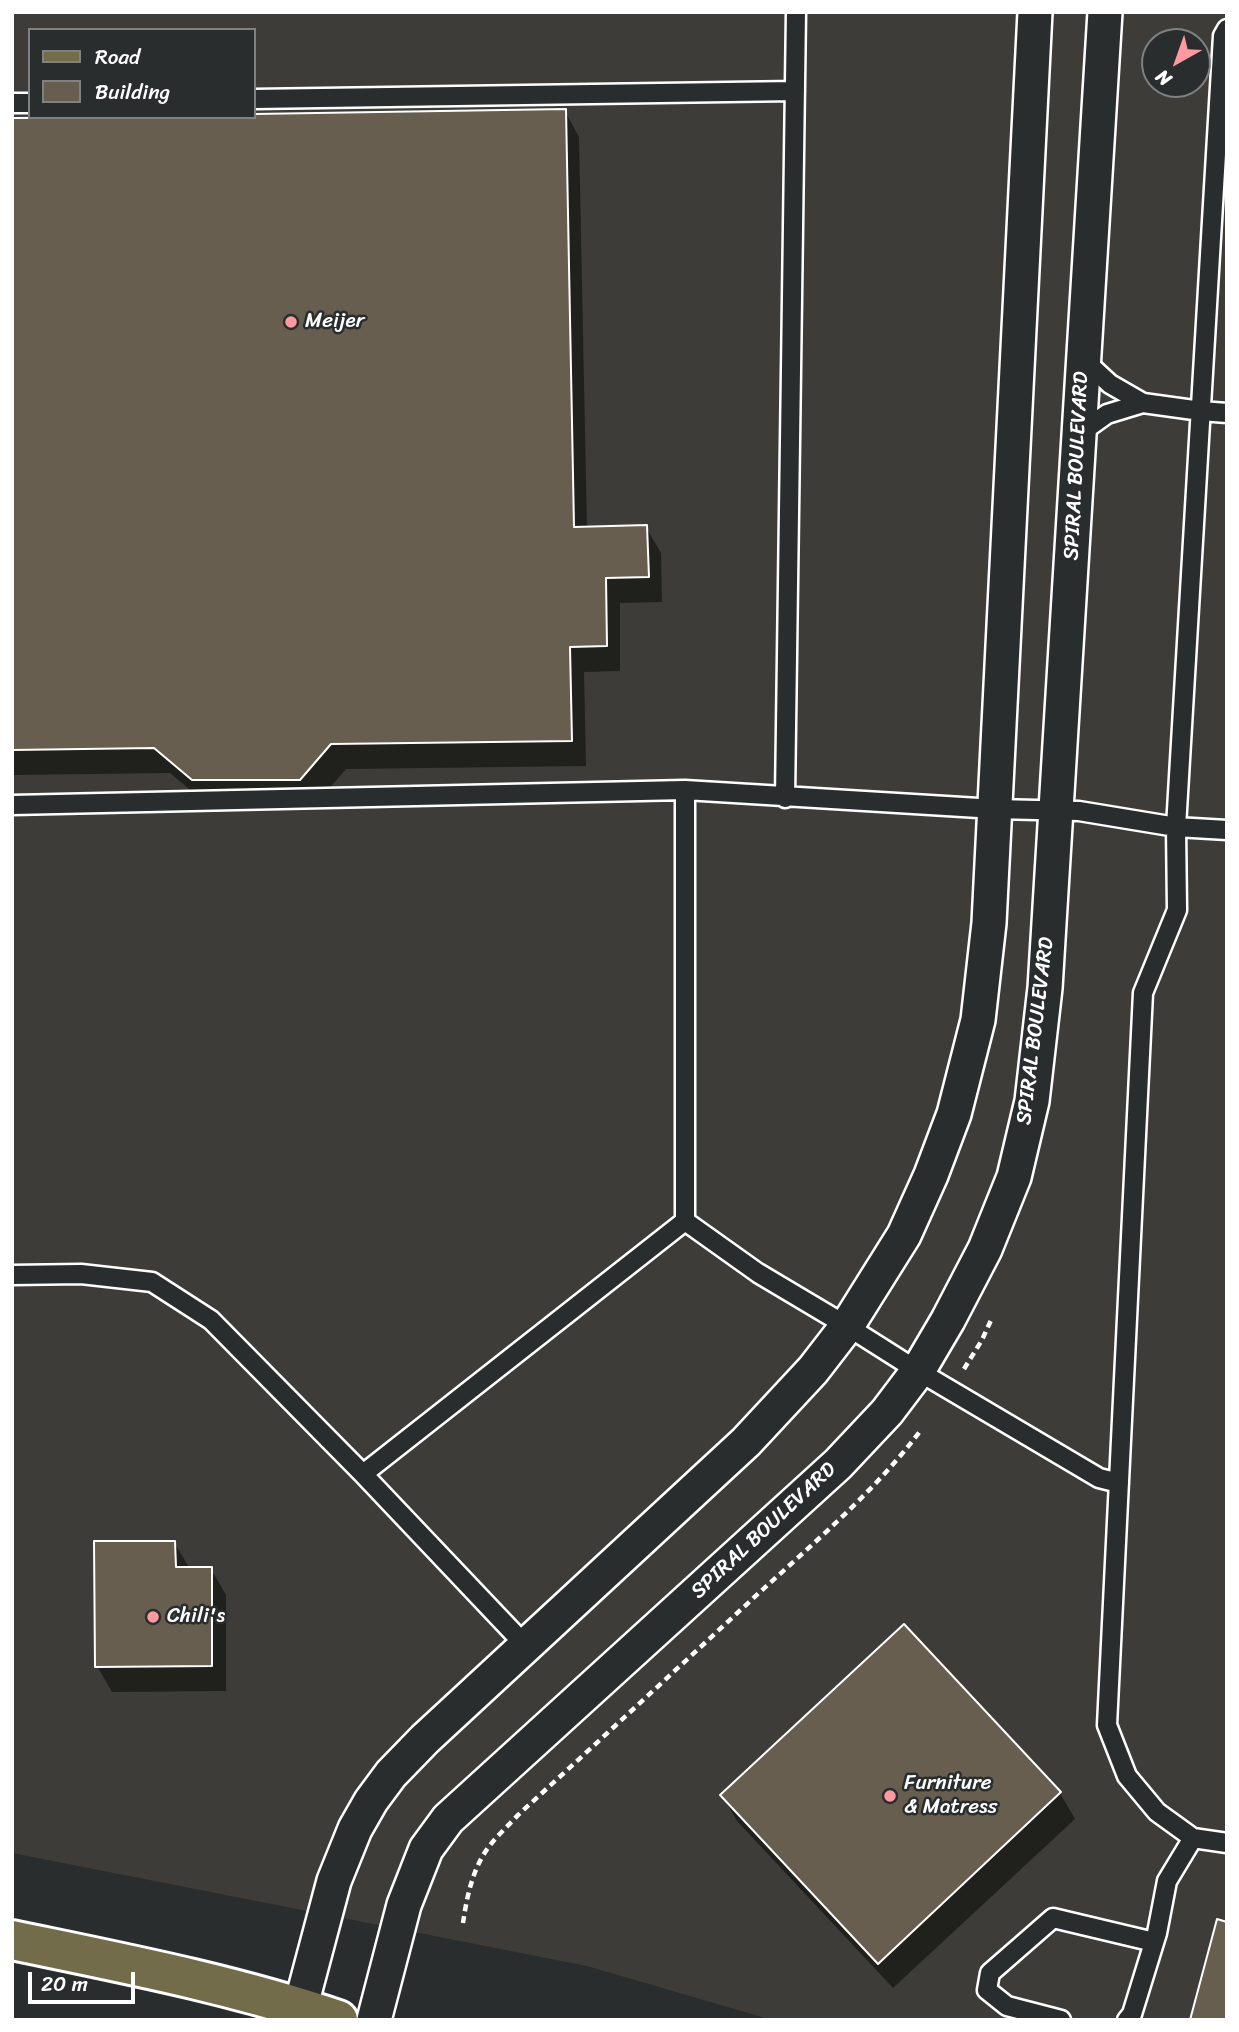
<!DOCTYPE html>
<style>
body{margin:0}
#map{position:relative;width:1239px;height:2032px;overflow:hidden;background:#2a2d2e;font-family:Sriracha,sans-serif}
canvas{display:block}
.frame{position:absolute;inset:0;border:14px solid #fff;pointer-events:none}
.legend{position:absolute;left:28px;top:28px;width:228px;height:91px;box-sizing:border-box;background:#2a2d2e;border:2px solid #7f8182;margin:0;padding:9px 12px;list-style:none;font-size:21px;color:#fff}
.legend li{display:flex;align-items:center;gap:14px;height:35px}
.legend b{width:35px;border:2px solid #7f8182}
.north{position:absolute;left:1141px;top:28px;width:70px;height:70px;box-sizing:border-box;background:#2a2d2e;border:2px solid #7f8182;border-radius:50%;rotate:220deg;font-size:19px;font-weight:700;line-height:28px;text-align:center;color:#fff}
.north::after{content:'';display:block;margin:auto;width:24px;height:32px;background:#ff9aa2;clip-path:polygon(50% 0,100% 100%,50% 72%,0 100%)}
.scale{position:absolute;left:28px;top:1972px;width:107px;height:32px;box-sizing:border-box;border:4px solid #fff;border-top:0;padding-left:9px;font-size:21px;line-height:24px;white-space:nowrap;color:#fff;-webkit-text-stroke:5px #2a2d2e;paint-order:stroke}
</style>
<div id="map">
<canvas width="1239" height="2032"></canvas>
<div class="frame"></div>
<ul class="legend">
<li><b style="height:9px;background:#736c4b"></b>Road</li>
<li><b style="height:19px;background:#685e4f"></b>Building</li>
</ul>
<div class="north">N</div>
<div class="scale">20 m</div>
</div>
<script>
const ctx = document.querySelector('canvas').getContext('2d');
ctx.lineJoin = 'round';
function fillPath(path, color) {
  ctx.fillStyle = color;
  ctx.fill(path, 'evenodd');
}
function stroke(path, color, width, dash) {
  ctx.strokeStyle = color;
  ctx.lineWidth = width;
  ctx.lineCap = dash ? 'butt' : 'round';
  ctx.setLineDash(dash || []);
  ctx.stroke(path);
}
function label(font, color, halo, rows, align = 'center') {
  ctx.font = font + ' Sriracha,sans-serif';
  ctx.lineWidth = 5;
  ctx.setLineDash([]);
  ctx.textBaseline = 'middle';
  ctx.strokeStyle = halo;
  ctx.fillStyle = color;
  for (const [text, x, y, turn = 0] of rows) {
    ctx.save();
    ctx.translate(x, y);
    ctx.rotate((+turn || 0) * Math.PI / 180);
    ctx.textAlign = isNaN(turn) ? turn : align;
    if (halo) ctx.strokeText(text, 0, 0);
    ctx.fillText(text, 0, 0);
    ctx.restore();
  }
}
fillPath(new Path2D(`
 M12,12H1227V2020H772L587,1966L12,1853ZM30,30H254V117H30ZM1155,42H1197V84H1155Z`), '#3d3c38');
fillPath(new Path2D(`
 M565,111L579,137L587,528L646,527L661,553L662,602L620,603V671L584,672L586,766L346,769L315,805H208L170,773L12,775V119L254,117V116Z
 M174,1542L190,1569H211L226,1595V1691L112,1692L97,1666Z
 M904,1626L1060,1793L1075,1819L893,1988L737,1821L722,1795Z`), '#0007');
const building = new Path2D(`
 M566,109L574,527L647,525L649,577L606,578L607,646L570,647L572,741L331,744L300,780H192L154,748L12,750V118L254,117V114Z
 M94,1541H175L176,1567H212V1666L95,1667Z
 M904,1624L1061,1792L878,1964L720,1795Z
 M1217,1919L1227,1922V2020H1190Z`);
fillPath(building, '#685e4f');
stroke(building, '#fff', 2);
const lane = new Path2D(`
 M1227,29L1223,36L1176,827L1177,910L1143,993L1107,1725L1127,1776L1157,1812L1193,1838L1227,1843
 M254,99L795,91
 M12,103H30
 M1084,360L1110,384L1143,403L1201,411L1227,413
 M1079,434L1107,414L1143,403
 M785,798L796,12
 M12,805L685,790L995,809L1079,811L1176,827L1227,830
 M685,1221L758,1273L847,1326L918,1371L1099,1478L1119,1483
 M685,1221V790
 M12,1275L81,1274L152,1282L211,1320L363,1474L526,1646
 M363,1474L685,1221
 M1061,2020L1007,2006L987,1990L990,1973L1053,1918L1154,1942
 M1127,2020L1132,2014L1157,1933L1167,1881L1193,1838`);
const street = new Path2D(`
 M297,2020L334,1881L355,1829L371,1801L391,1774L425,1739L746,1442L813,1370L847,1326L904,1235L931,1175L954,1114L978,1020L989,923L1035,12
 M374,2020L404,1905L426,1849L448,1819L838,1464L887,1412L918,1371L948,1320L985,1249L1014,1177L1032,1101L1045,988L1105,12`);
const primary = new Path2D(`
 M12,1940C122,1963 232,1984 338,2020`);
stroke(lane, '#fff', 23);
stroke(street, '#fff', 38);
stroke(primary, '#fff', 44);
stroke(new Path2D(`
 M964,1369L982,1340L992,1318
 M463,1923C467,1896 473,1866 491,1844C499,1834 509,1825 518,1815C599,1741 680,1666 760,1592C816,1541 876,1490 921,1430`), '#fff', 4.5, [7, 5]);
stroke(lane, '#2a2d2e', 18);
stroke(street, '#2a2d2e', 33);
stroke(primary, '#736c4b', 38);
for (const [x, y, r, color] of [
 [291,322,7,"#ff9aa2"],
 [153,1617,7,"#ff9aa2"],
 [890,1796,7,"#ff9aa2"]
]) {
  const dot = new Path2D();
  dot.arc(x, y, r, 0, 2 * Math.PI);
  ctx.fillStyle = color;
  ctx.fill(dot);
  stroke(dot, '#2a2d2e', 2.5);
}
label('21px', '#fff', '#2a2d2e', [
 ["Meijer",305,322],
 ["Chili's",167,1617],
 ["Furniture",904,1784],
 ["& Matress",904,1808]
], 'left');
label('21px', '#fff', '#2a2d2e', [
 ["SPIRAL BOULEVARD",1077,466,-87],
 ["SPIRAL BOULEVARD",1036,1031,-83],
 ["SPIRAL BOULEVARD",764,1531,-43]
]);
</script>
